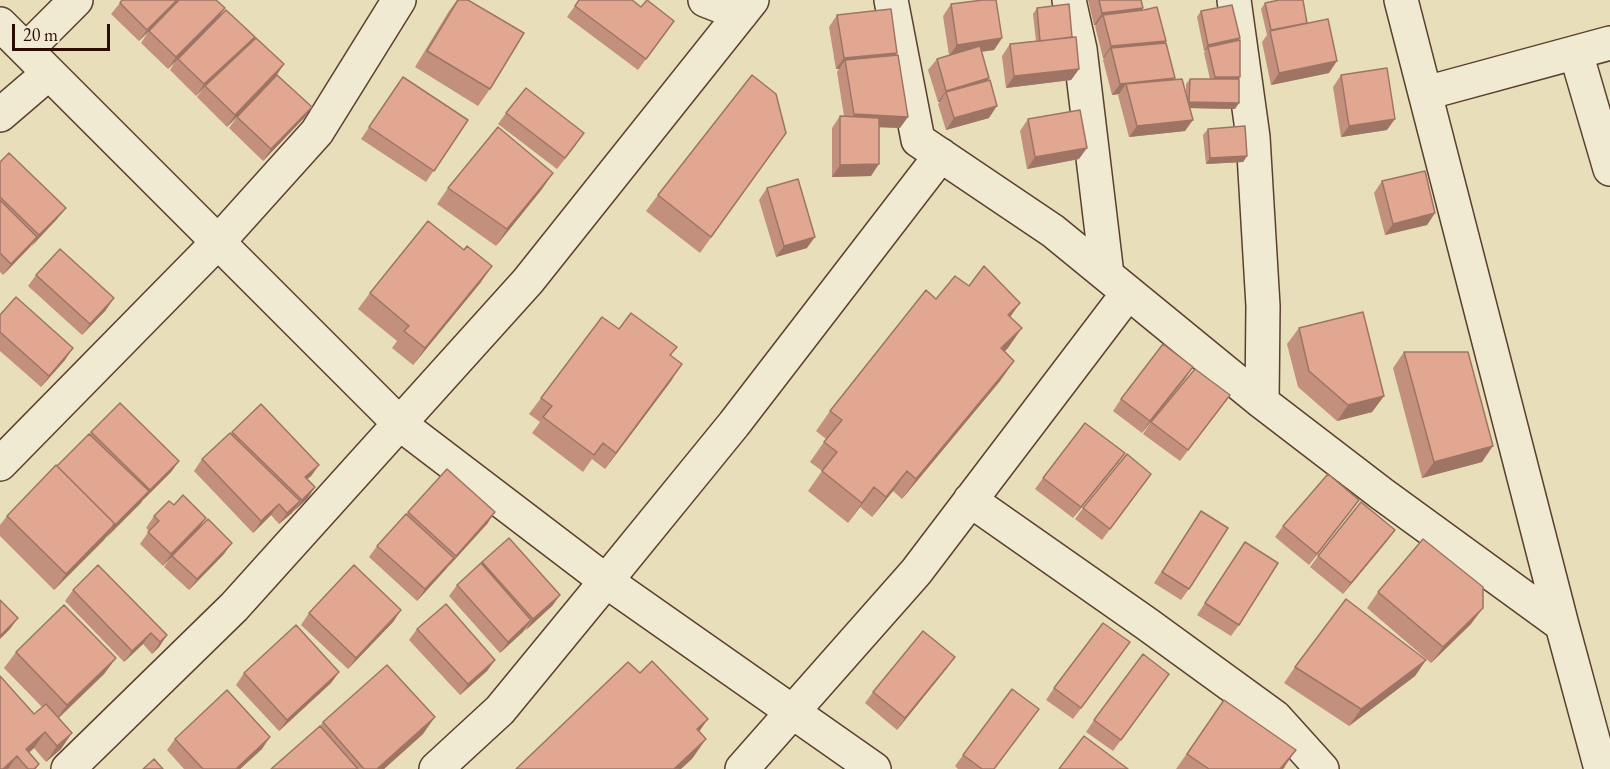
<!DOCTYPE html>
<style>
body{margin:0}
#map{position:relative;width:1610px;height:769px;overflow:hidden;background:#e8deba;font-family:"EB Garamond",serif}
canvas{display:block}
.scale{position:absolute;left:12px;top:24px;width:98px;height:27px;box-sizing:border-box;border:3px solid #2b0c00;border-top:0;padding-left:8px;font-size:18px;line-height:21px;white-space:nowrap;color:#2b0c00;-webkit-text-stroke:4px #f0ead2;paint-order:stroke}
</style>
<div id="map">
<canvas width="1610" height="769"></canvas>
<div class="scale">20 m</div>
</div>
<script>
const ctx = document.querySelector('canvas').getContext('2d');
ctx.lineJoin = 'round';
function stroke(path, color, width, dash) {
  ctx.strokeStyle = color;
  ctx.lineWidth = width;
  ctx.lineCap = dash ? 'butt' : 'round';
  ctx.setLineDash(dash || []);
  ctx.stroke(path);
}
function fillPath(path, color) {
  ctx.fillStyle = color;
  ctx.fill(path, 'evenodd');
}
const minor = new Path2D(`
 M705,0L741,14
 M891,0L918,140L1053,231L1262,402
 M1069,0L1080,49L1107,275
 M1234,0L1253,137L1263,306L1262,402L1382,494L1562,625
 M1401,0L1562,625L1601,769
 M0,24L400,424L606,581L874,769
 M26,50L76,0
 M1576,53L1610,169
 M1426,93L1610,43
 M0,115L49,73
 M0,464L218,242L317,132L399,0
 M970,500L1147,624L1275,717L1322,769
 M68,769L234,607L528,281L752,0
 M436,769L500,710L606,581L734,424L941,155
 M742,769L916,572L1128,293`);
stroke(minor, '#5a402e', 36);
stroke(minor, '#f0ead2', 33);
fillPath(new Path2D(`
 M457,0L490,89L478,106L415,67L449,11Z
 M579,0L666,32L638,70L567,17Z
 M1088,0H1141L1143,8L1142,10L1166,41L1165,43L1174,79L1186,92V84L1190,79H1210L1204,53L1206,50L1204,51L1197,17L1201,11L1238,40L1239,79L1235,109L1190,108L1185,131L1129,137L1118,95L1119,94L1112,95L1103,60L1104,58H1103L1095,26L1096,25H1094Z
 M120,3L218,18L249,45L284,64L276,76L304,118L263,161L229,128L237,117L227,127L197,97L202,90L196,96L170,70L176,60L168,69L141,43L148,32L139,41L111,14Z
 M1265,3L1307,23L1329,73L1271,85L1262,42L1267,35L1261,9Z
 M951,4L1002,38L994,50L981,52L989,78L988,81L989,118L946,130L938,104L940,102H938L928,70L937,59L949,55L943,16Z
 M1037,8L1072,37L1079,69L1071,80L1006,88L1002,56L1010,44L1036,41L1033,14Z
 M837,15L897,53L896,55L900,128L879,127L871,176L832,177V128L840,116H844L837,72L839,69H836L829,27Z
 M1341,75L1387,130L1341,137L1333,87Z
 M403,77L468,120L426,182L361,139Z
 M506,113L576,145L557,169L498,124Z
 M1028,119L1079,159L1027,169L1020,131Z
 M1208,129L1247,156L1243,162L1206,164L1203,135Z
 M786,133L700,253L646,211L658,195Z
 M0,162L66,208L57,219L3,275L0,272Z
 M553,173L542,189L496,246L437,204L448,188Z
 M1382,181L1435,213L1427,225L1385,235L1374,193Z
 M767,188L807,248L776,257L759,200Z
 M464,250L481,282L413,365L392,348L397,341L358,309L370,293Z
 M36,275L106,310L82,335L28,286Z
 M936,299L1010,317L1008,348L1005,351L1014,361L1000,381L902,499L893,491L872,517L860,507L848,523L808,491L822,471L810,462L826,439L816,431L830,411Z
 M0,315L65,360L41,387L0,351Z
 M1299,328L1384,396L1372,412L1337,421L1298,387L1287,344Z
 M619,329L671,355V381L605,469L592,459L583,472L532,433L540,422L529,414L541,398Z
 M1404,352L1482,462L1422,478L1393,368Z
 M1185,379L1142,433L1113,411L1121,399Z
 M1222,406L1180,461L1143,434L1151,422Z
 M91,432L179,461L171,472L106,537L54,590L0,536V525L7,516Z
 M232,432L319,465L311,476L307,479L315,487L307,499L279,524L271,515L253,533L194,471L202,459Z
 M1125,453L1117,464L1073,518L1035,489L1043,478Z
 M447,469L495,512L487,524L417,601L369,557L377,546Z
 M1143,485L1102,540L1075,519L1083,508Z
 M1359,500L1309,565L1275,537L1283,526Z
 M174,505L206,518L200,527L224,554L189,590L164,567L171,557L163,566L140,544L149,531L146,528L154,516Z
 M1201,511L1189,589L1181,600L1154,583Z
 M1387,541L1343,594L1310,567L1318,556Z
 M1245,542L1239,625L1231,636L1197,615Z
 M482,562L560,595L552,606L524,630L500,653L449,596L457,585Z
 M73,590L167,635L159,647L152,654L143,644L124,662L65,601Z
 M1378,592L1471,624L1431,663L1367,608Z
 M401,610L393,622L348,669L301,625L309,613Z
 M417,629L495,660L487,671L460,695L409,640Z
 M16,652L116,658L104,674L59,718L61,749L46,762L34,748L29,753L39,764L36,769H0L42,707L4,668Z
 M1122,654L1073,719L1046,700L1054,688Z
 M1426,660L1415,676L1349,726L1284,683L1295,667Z
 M947,668L897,730L865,703L873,692Z
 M339,672L331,683L279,731L236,685L244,673Z
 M1169,674L1113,751L1086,732L1094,720Z
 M1224,700L1285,767L1283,769H1176Z
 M323,722L423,734L384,769H271L320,726Z
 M175,739L262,749L240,769H184L167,750Z
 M963,755L994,769H958L955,766Z`), '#c2907c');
fillPath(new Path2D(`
 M177,0H179L176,4L139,41L147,30Z
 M225,8L217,20L168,69L176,57Z
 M1143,8L1135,20L1103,15L1096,25H1094L1102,13Z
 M255,37L247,49L205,86L196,96L204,84Z
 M1002,38L994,50L949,56L957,45Z
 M1240,38L1236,44L1208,47L1206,50L1204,51L1208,45Z
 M1166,41L1158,53L1111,48L1104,58H1103L1111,46Z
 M897,53L889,64L845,60L839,69H836L844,58Z
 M1337,61L1329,73L1271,85L1279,73Z
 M284,64L276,76L227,127L235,115Z
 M1079,69L1071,80L1006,88L1014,76Z
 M1215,77H1240L1236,83H1211Z
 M989,78L981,90L946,92L940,102H938L946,91Z
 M1175,78L1167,90L1126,84L1119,94L1112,95L1120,84Z
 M1189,102L1239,103L1235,109L1185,108Z
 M997,106L989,118L946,130L954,118Z
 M312,107L304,118L263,161L271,149Z
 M854,114L908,117L900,128L846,126Z
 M1395,119L1387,130L1341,137L1349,126Z
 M1193,120L1185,131L1129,137L1137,126Z
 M1087,148L1079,159L1027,169L1035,157Z
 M1247,156L1243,162L1206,164L1210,158Z
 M879,164L871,176L832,177L840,165Z
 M553,173L542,189L496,246L507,229Z
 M66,208L57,219L31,247L39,235Z
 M1435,213L1427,225L1385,235L1393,224Z
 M37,237L29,248L3,275L11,264Z
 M815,237L807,248L776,257L784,246Z
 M492,266L481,282L413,365L425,348Z
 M114,298L106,310L82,335L90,324Z
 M1020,303L1006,323L1008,315Z
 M1022,328L1008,348L987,368L1001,348Z
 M73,348L65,360L41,387L49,376Z
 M1014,361L1000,381L902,499L916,479Z
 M682,364L671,381L605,469L616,453Z
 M1193,367L1185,379L1142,433L1150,421Z
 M1384,396L1372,412L1337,421L1348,405Z
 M1493,446L1482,462L1422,478L1434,462Z
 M1125,453L1117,464L1073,518L1081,507Z
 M179,461L171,472L142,501L150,490Z
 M319,465L311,476L297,488L305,477Z
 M907,471L893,491L872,517L886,497Z
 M315,487L307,499L294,511L302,500Z
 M874,487L860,507L848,523L862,503Z
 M149,491L141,503L106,538L114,526Z
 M1359,500L1351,511L1309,565L1317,554Z
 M300,501L292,513L279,524L287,513Z
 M279,504L271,515L253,533L261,521Z
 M495,512L487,524L448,567L456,556Z
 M206,518L198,529L163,566L171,554Z
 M115,524L104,540L54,590L66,574Z
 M1395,530L1387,541L1343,594L1351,583Z
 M232,543L224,554L189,590L197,579Z
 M454,558L446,569L417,601L425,589Z
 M560,595L552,606L525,631L533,619Z
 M1483,608L1471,624L1431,663L1443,647Z
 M401,610L393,622L348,669L356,658Z
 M18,618L10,629L0,639V636Z
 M531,620L523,632L500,653L508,642Z
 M151,633L143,644L124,662L132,651Z
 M167,635L159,647L152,654L160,642Z
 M955,657L947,668L897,730L905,718Z
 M116,658L104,674L55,721L67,705Z
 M495,660L487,671L460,695L468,684Z
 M1426,660L1415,676L1349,726L1361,709Z
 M339,672L331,683L279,731L287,720Z
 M435,717L423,734L384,769H377Z
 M708,719L694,739L697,729Z
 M45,732L34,748L20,760L26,749Z
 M72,733L61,749L46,762L57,746Z
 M270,737L262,749L240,769H236Z
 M706,739L692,759L681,769H674Z
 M1296,750L1283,769H1280Z
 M17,756L8,769H3Z`), '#9e7565');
const building = new Path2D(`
 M122,0H177L147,30L120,3Z
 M179,0H216L225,8L176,57L149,31Z
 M458,0H468L524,33L490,89L427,51Z
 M579,0H632L641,7L647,0L674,21L646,59L575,6Z
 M983,0H996L1002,38L957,45L951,4Z
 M1099,0H1141L1143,8L1102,13Z
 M1279,0H1303L1307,23L1271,30L1265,3Z
 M1069,4L1072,37L1040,41L1037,8Z
 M1232,5L1240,38L1208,45L1201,11Z
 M1157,7L1166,41L1111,46L1103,15L1144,10Z
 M891,9L897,53L844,58L837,15Z
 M226,10L255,37L204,84L178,59Z
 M1328,19L1337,61L1279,73L1270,31Z
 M1076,37L1079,69L1014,76L1010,44Z
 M256,38L284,64L235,115L205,86Z
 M1240,40V77H1215L1208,47Z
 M1166,43L1175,78L1120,84L1111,48Z
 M980,46L989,78L946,91L937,59Z
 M898,55L908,117L854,114L845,60Z
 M1387,68L1395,119L1349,126L1341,75Z
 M277,75L312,107L271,149L237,117Z
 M752,75L776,94L786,133L711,237L658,195Z
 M403,77L468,120L434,171L369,127Z
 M1182,79L1193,120L1137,126L1126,84Z
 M1190,79H1239V103L1189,102Z
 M990,80L997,106L954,118L946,92Z
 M526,88L584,133L565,158L506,113Z
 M1080,110L1087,148L1035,157L1028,119Z
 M840,116L879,118V164L840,165Z
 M1245,126L1247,156L1210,158L1208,129Z
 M498,127L553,173L507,229L448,188Z
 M9,153L66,208L39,235L0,197V162Z
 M1425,171L1435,213L1393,224L1382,181Z
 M798,179L815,237L784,246L767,188Z
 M0,200L37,237L11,264L0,253Z
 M428,221L464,250L467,246L492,266L425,348L404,331L409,326L370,293Z
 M60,249L114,298L90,324L36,275Z
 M984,266L1020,303L1008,315L1022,328L1001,348L1014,361L916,479L907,471L886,497L874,487L862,503L822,471L837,452L824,442L842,420L830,411L926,290L936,299L955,276L969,286Z
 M16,297L73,348L49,376L0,332V315Z
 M1363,312L1384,396L1348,405L1309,371L1299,328Z
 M631,313L677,347L670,355L682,364L616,453L603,443L594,455L543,417L552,406L541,398L602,317L619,329Z
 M1163,344L1193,367L1150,421L1121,399Z
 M1404,352H1468L1493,446L1434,462Z
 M1195,369L1230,395L1188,450L1151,422Z
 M120,403L179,461L150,490L91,432Z
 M261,404L319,465L305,477L315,487L302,500L232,432Z
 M1085,423L1125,453L1081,507L1043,478Z
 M230,433L300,501L287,513L279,504L261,521L202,459Z
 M89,434L149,491L114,526L113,525L115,524L57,466Z
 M1127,454L1151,474L1110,529L1083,508Z
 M56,465L115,524L66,574L7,516Z
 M447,469L495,512L456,556L408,512Z
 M1328,474L1359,500L1317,554L1283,526Z
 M183,495L206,518L171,554L148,532L159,521L154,516L169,501L174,505Z
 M1361,502L1395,530L1351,583L1318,556Z
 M1201,511L1228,528L1189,589L1162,572Z
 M406,514L454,558L425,589L377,546Z
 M208,519L232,543L197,579L172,556Z
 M509,538L560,595L533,619L482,562Z
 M1423,539L1483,587V608L1443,647L1378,592Z
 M1245,542L1278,563L1239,625L1205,603Z
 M481,563L531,620L508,642L457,585Z
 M98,565L167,635L160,642L151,633L132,651L73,590Z
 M354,565L401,610L356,658L309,613Z
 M1346,599L1426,660L1361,709L1295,667Z
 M0,600L18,618L0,636Z
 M446,604L495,660L468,684L417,629Z
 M64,605L116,658L67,705L16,652Z
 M1103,623L1130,642L1081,708L1054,688Z
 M296,625L339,672L287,720L244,673Z
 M923,631L955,657L905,718L873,692Z
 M1143,654L1169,674L1121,740L1094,720Z
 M652,661L708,719L697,729L706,739L674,769H516L628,662L640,673Z
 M387,665L435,717L377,769H364L323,722Z
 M0,676L34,714L46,704L72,733L57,746L45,732L26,749L39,764L34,769H28L17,756L3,769H0Z
 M1012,689L1039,709L994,769H982L963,755Z
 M227,690L270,737L236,769H203L175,739Z
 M1224,700L1296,750L1280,769H1209L1187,754Z
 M320,726L358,769H271Z
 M1084,736L1128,769H1059Z
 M154,759L163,769H143Z`);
fillPath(building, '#e2a790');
stroke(building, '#9e7565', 1.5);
</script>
